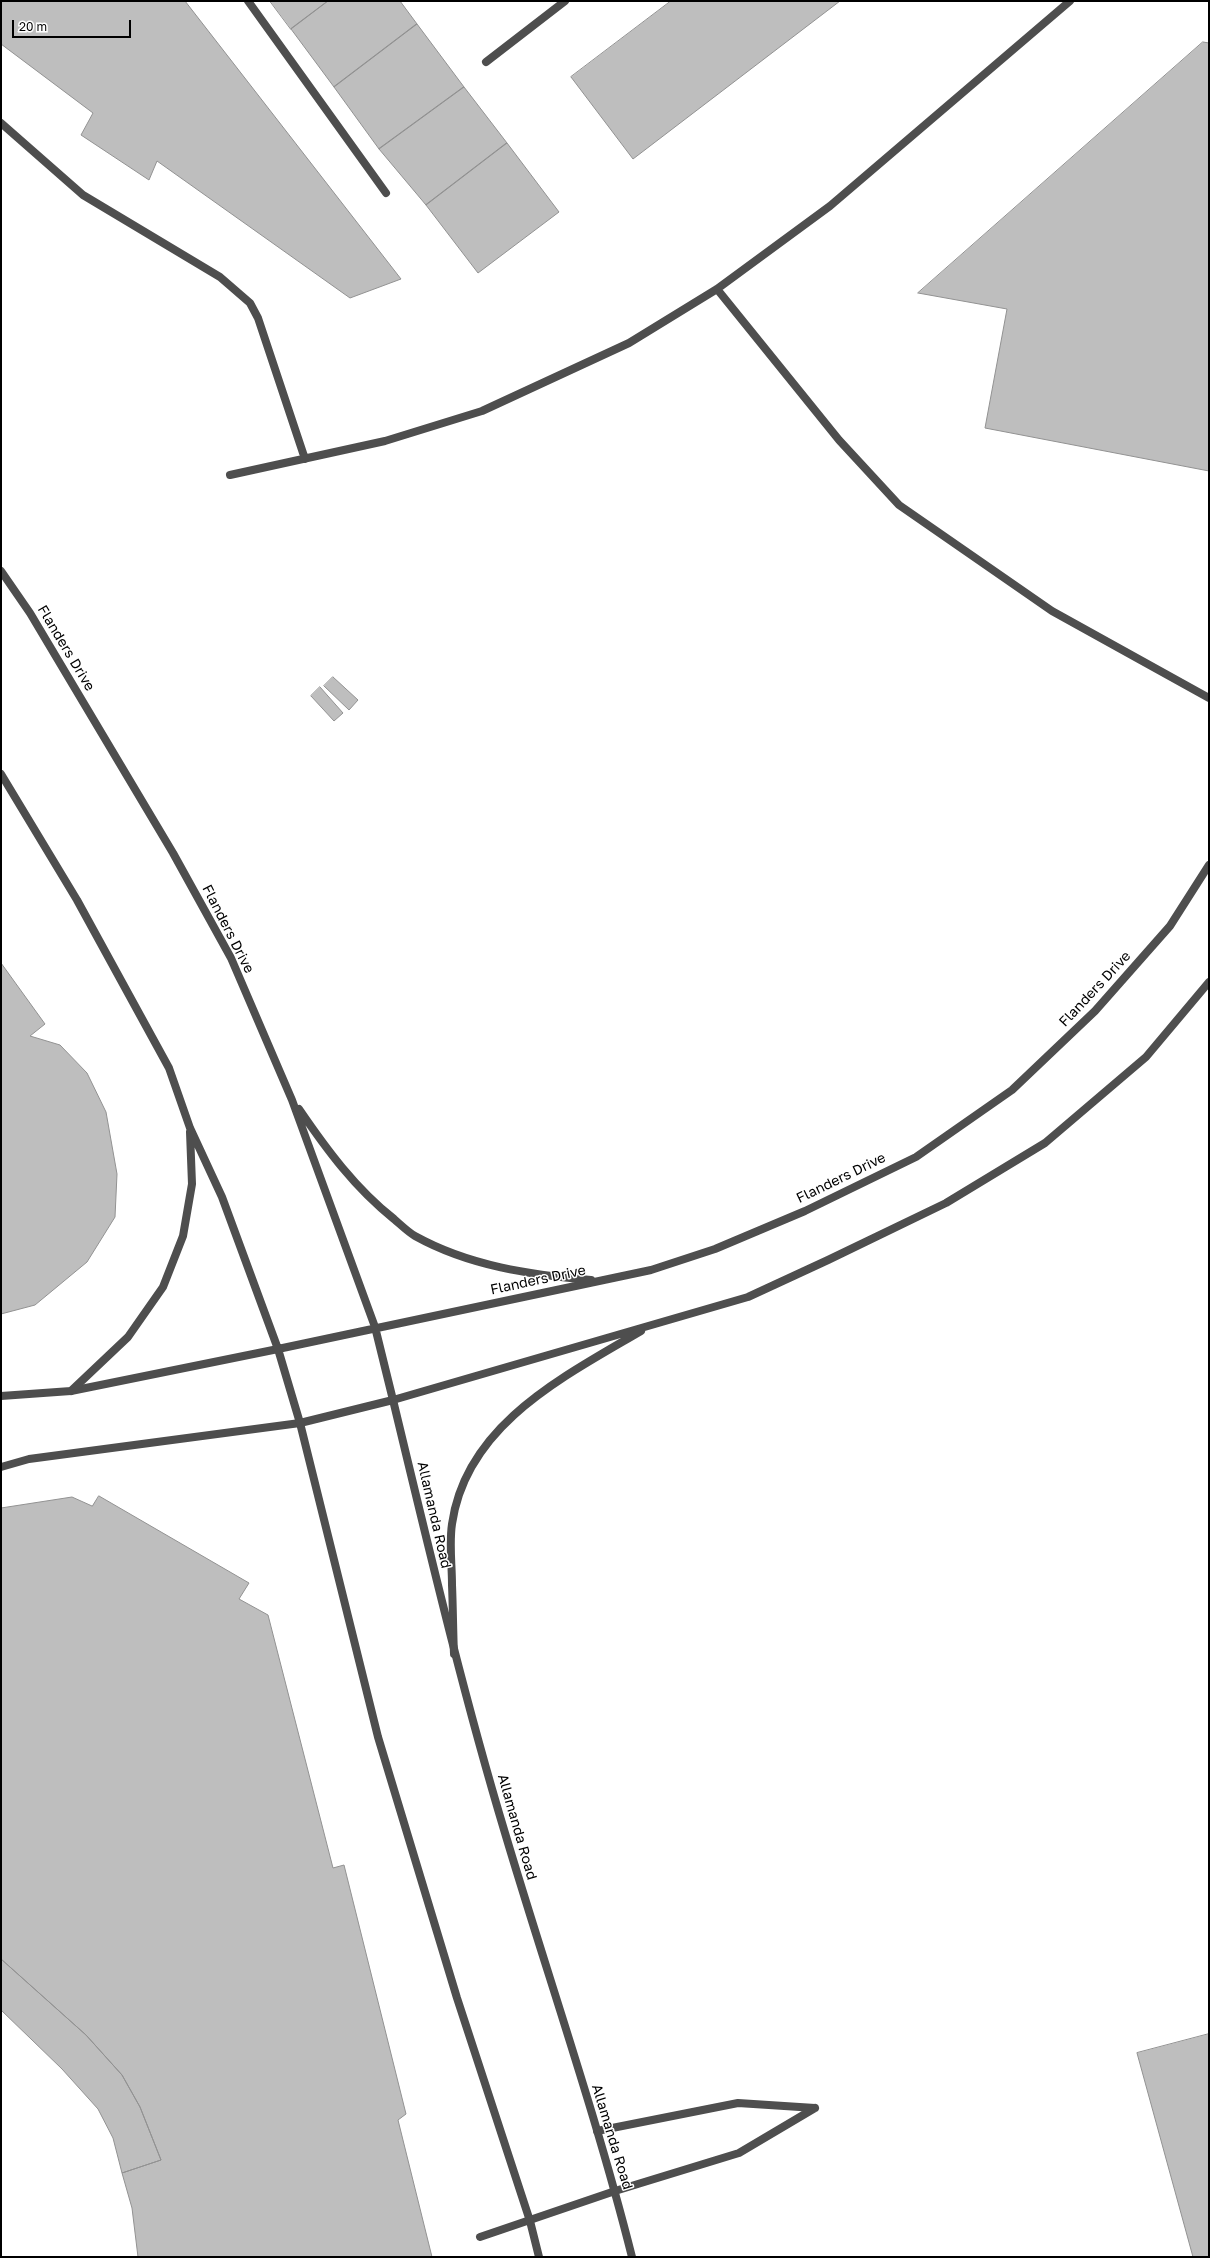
<!DOCTYPE html>
<style>
body{margin:0}
#map{position:relative;width:1210px;height:2258px;overflow:hidden;background:#fff;font-family:"Golos Text",sans-serif}
canvas{display:block}
.frame{position:absolute;inset:0;border:2px solid #000;pointer-events:none}
.scale{position:absolute;left:12px;top:20px;width:119px;height:18px;box-sizing:border-box;border:2px solid #000;border-top:0;padding-left:5px;font-size:12px;line-height:14px;white-space:nowrap;color:#000;-webkit-text-stroke:3px #fff;paint-order:stroke}
</style>
<div id="map">
<canvas width="1210" height="2258"></canvas>
<div class="frame"></div>
<div class="scale">20 m</div>
</div>
<script>
const ctx = document.querySelector('canvas').getContext('2d');
ctx.lineJoin = 'round';
function fillPath(path, color) {
  ctx.fillStyle = color;
  ctx.fill(path, 'evenodd');
}
function stroke(path, color, width, dash) {
  ctx.strokeStyle = color;
  ctx.lineWidth = width;
  ctx.lineCap = dash ? 'butt' : 'round';
  ctx.setLineDash(dash || []);
  ctx.stroke(path);
}
function label(font, color, halo, rows, align = 'center') {
  ctx.font = font + ' "Golos Text",sans-serif';
  ctx.lineWidth = 3;
  ctx.setLineDash([]);
  ctx.textBaseline = 'middle';
  ctx.strokeStyle = halo;
  ctx.fillStyle = color;
  for (const [text, x, y, turn = 0] of rows) {
    ctx.save();
    ctx.translate(x, y);
    ctx.rotate((+turn || 0) * Math.PI / 180);
    ctx.textAlign = isNaN(turn) ? turn : align;
    if (halo) ctx.strokeText(text, 0, 0);
    ctx.fillText(text, 0, 0);
    ctx.restore();
  }
}
const building = new Path2D(`
 M1,1H185L401,279L350,298L157,161L149,180L81,135L93,113L1,44Z
 M270,1H328L291,29Z
 M328,1H400L417,24L334,87L291,29Z
 M671,1H840L633,159L571,77Z
 M417,24L464,87L379,149L334,87Z
 M1203,42L1209,43V471L985,428L1007,309L918,293Z
 M464,87L507,143L426,205L379,149Z
 M507,143L559,212L478,273L426,205Z
 M333,677L358,700L349,710L324,686Z
 M320,687L343,713L334,721L311,696Z
 M1,963L45,1024L30,1036L60,1045L87,1073L106,1112L117,1174L115,1217L87,1262L35,1305L1,1314Z
 M99,1496L249,1583L239,1599L268,1615L333,1868L344,1865L406,2114L398,2120L432,2257H138L132,2208L122,2173L161,2160L140,2107L122,2075L86,2035L1,1959V1508L72,1497L92,1506Z
 M1,1959L86,2035L122,2075L140,2107L161,2160L122,2173L113,2138L98,2109L62,2069L1,2010Z
 M1209,2034V2257H1193L1137,2053Z`);
fillPath(building, '#bebebe');
stroke(building, '#929292', 1);
stroke(new Path2D(`
 M248,1L386,193
 M486,62L565,1
 M1,123L83,195L220,277L250,303L258,318L305,459
 M717,289L839,440L899,505L1052,611L1209,698
 M230,475L385,441L482,411L629,343L717,289L830,206L1070,1
 M597,2131L738,2103L815,2108
 M480,2237L615,2191L739,2153L815,2108`), '#4e4e4e', 8);
stroke(new Path2D(`
 M1,1396L71,1391L278,1349
 M393,1400C428,1545 462,1690 505,1833C547,1974 596,2114 632,2257
 M1,1467L29,1459L300,1423L378,1737L457,1998L530,2221L539,2257`), '#4e4e4e', 8);
stroke(new Path2D(`
 M1,571L30,613L173,853L231,958L292,1100L375,1327L393,1400
 M1,774L77,900L169,1068L190,1128L222,1197L278,1349L300,1423L393,1400L748,1297L828,1260L946,1203L1045,1143L1146,1057L1209,982
 M299,1109C327,1150 355,1188 394,1219C401,1225 408,1232 415,1236C469,1266 531,1275 591,1280
 M278,1349L651,1270L715,1249L805,1211L916,1157L1012,1090L1095,1011L1170,926L1209,865
 M71,1391L128,1337L163,1287L183,1236L192,1184L190,1132
 M454,1654C453,1631 453,1608 452,1585C452,1564 449,1544 452,1524C466,1425 563,1377 641,1331`), '#4e4e4e', 8);
label('14px', '#000', '#fff', [
 ["Flanders Drive",66,648,59],
 ["Flanders Drive",228,929,63],
 ["Flanders Drive",1095,989,-47],
 ["Flanders Drive",841,1178,-26],
 ["Flanders Drive",538,1280,-12],
 ["Allamanda Road",434,1515,77],
 ["Allamanda Road",517,1827,74],
 ["Allamanda Road",612,2137,73]
]);
</script>
